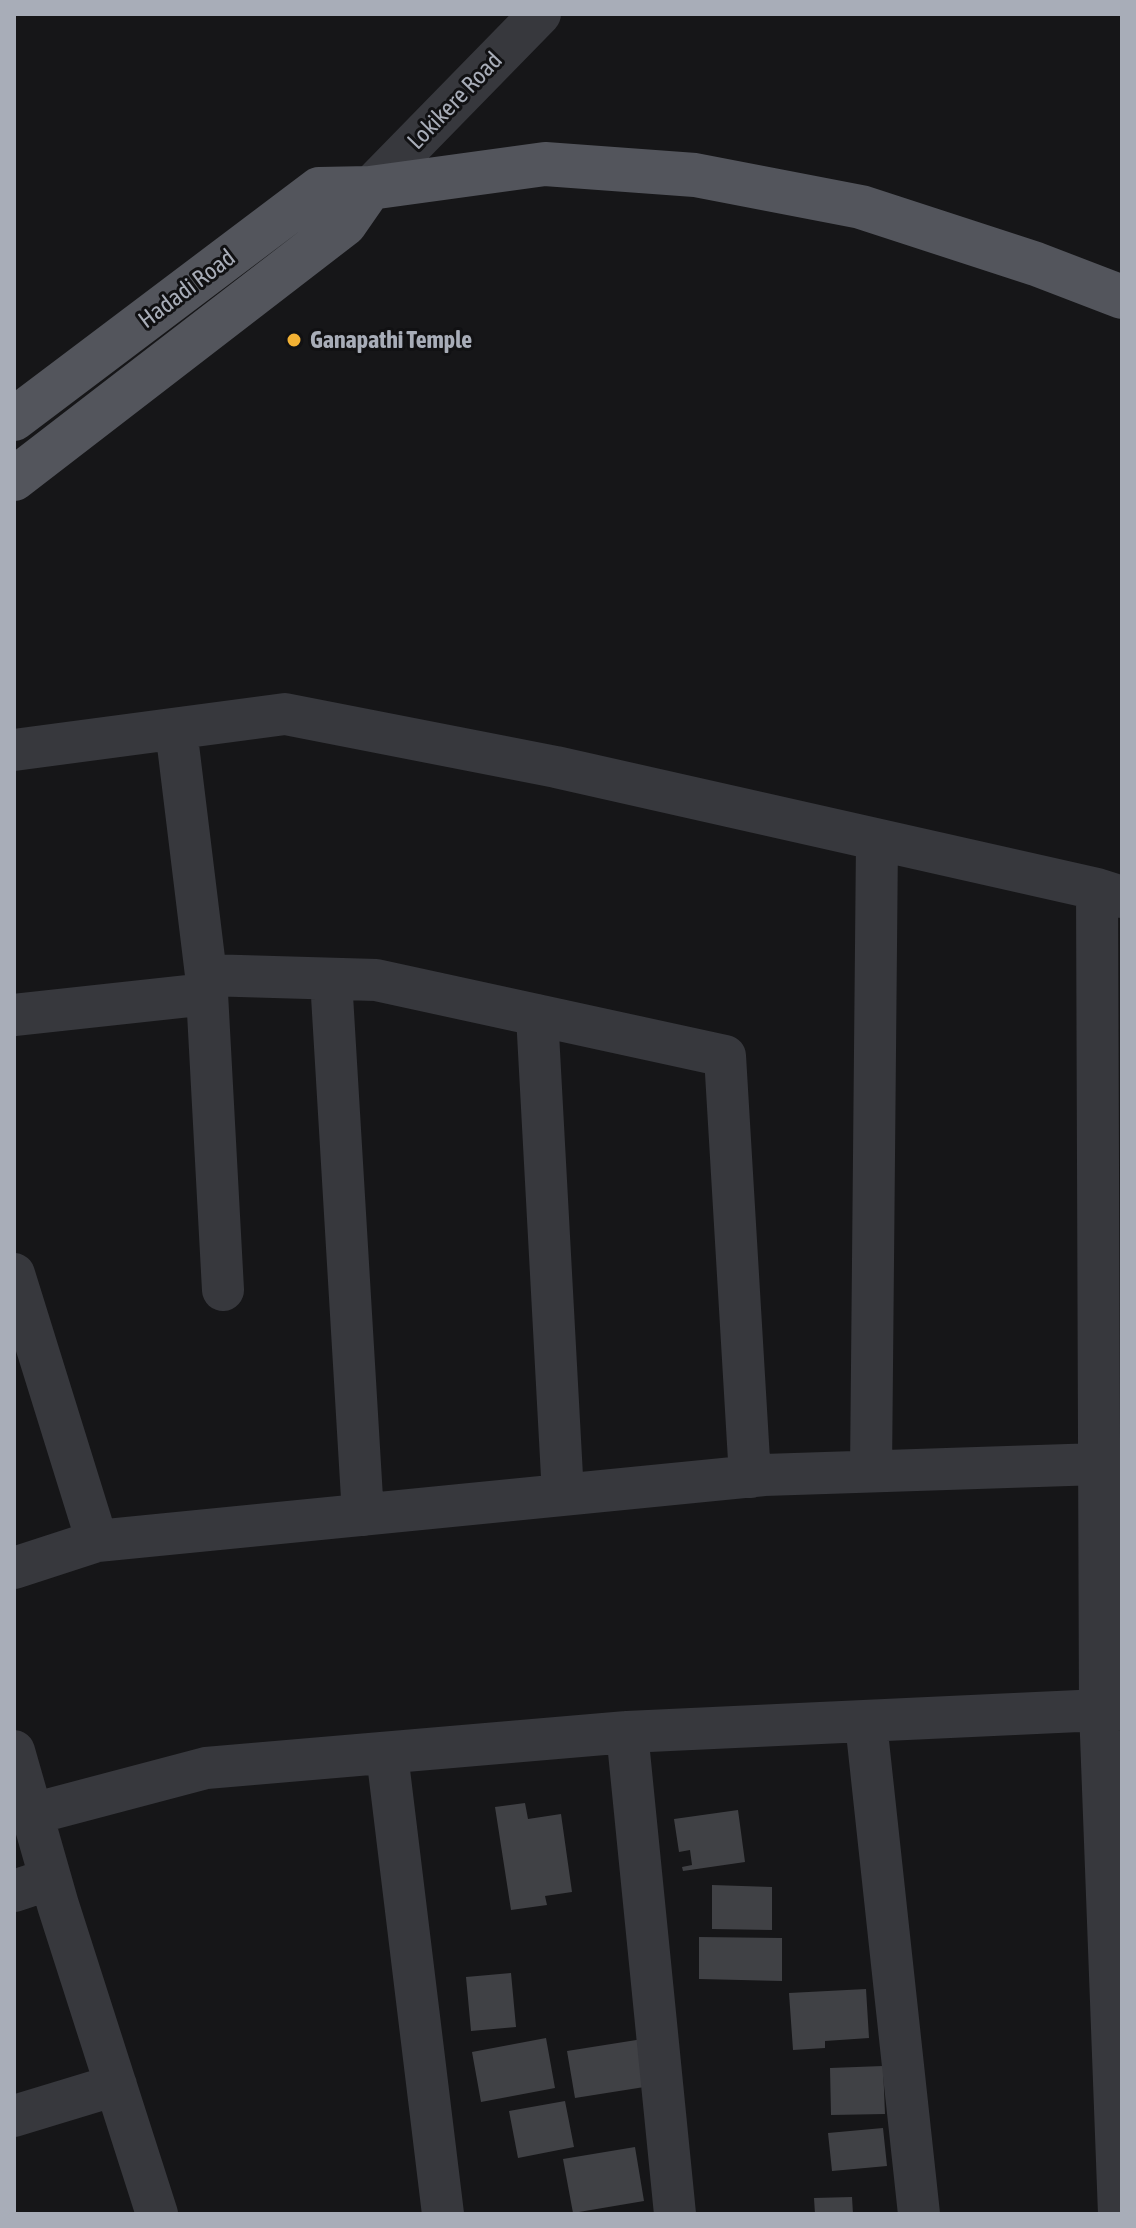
<!DOCTYPE html>
<style>
body{margin:0}
#map{position:relative;width:1136px;height:2228px;overflow:hidden;background:#161618;font-family:"Asap Condensed",sans-serif}
canvas{display:block}
.frame{position:absolute;inset:0;border:16px solid #a8adb8;pointer-events:none}
</style>
<div id="map">
<canvas width="1136" height="2228"></canvas>
<div class="frame"></div>
</div>
<script>
const ctx = document.querySelector('canvas').getContext('2d');
ctx.lineJoin = 'round';
function fillPath(path, color) {
  ctx.fillStyle = color;
  ctx.fill(path, 'evenodd');
}
function stroke(path, color, width, dash) {
  ctx.strokeStyle = color;
  ctx.lineWidth = width;
  ctx.lineCap = dash ? 'butt' : 'round';
  ctx.setLineDash(dash || []);
  ctx.stroke(path);
}
function label(font, color, halo, rows, align = 'center') {
  ctx.font = font + ' "Asap Condensed",sans-serif';
  ctx.lineWidth = 6;
  ctx.setLineDash([]);
  ctx.textBaseline = 'middle';
  ctx.strokeStyle = halo;
  ctx.fillStyle = color;
  for (const [text, x, y, turn = 0] of rows) {
    ctx.save();
    ctx.translate(x, y);
    ctx.rotate((+turn || 0) * Math.PI / 180);
    ctx.textAlign = isNaN(turn) ? turn : align;
    if (halo) ctx.strokeText(text, 0, 0);
    ctx.fillText(text, 0, 0);
    ctx.restore();
  }
}
fillPath(new Path2D(`
 M525,1803L528,1819L561,1814L572,1892L545,1896L547,1905L511,1910L495,1807Z
 M738,1810L745,1862L683,1871L682,1867L692,1865L690,1850L679,1852L674,1819Z
 M712,1885L772,1887V1930L712,1929Z
 M699,1937L782,1938V1981L699,1979Z
 M511,1973L516,2027L471,2031L466,1977Z
 M866,1989L869,2038L825,2041V2048L793,2050L789,1993Z
 M546,2038L555,2088L481,2102L472,2052Z
 M649,2038L657,2085L575,2098L567,2051Z
 M883,2066L885,2114L831,2115L830,2068Z
 M565,2101L574,2147L518,2158L509,2111Z
 M883,2128L887,2166L832,2171L828,2133Z
 M635,2147L644,2201L573,2213L563,2159Z
 M852,2197L853,2214H815L814,2198Z`), '#404145');
stroke(new Path2D(`
 M370,188L540,14
 M176,729L206,975L376,980L725,1056L750,1477
 M14,750L285,714L556,767L1097,889L1122,897
 M1097,889L1100,1709L1119,2214
 M206,975L223,1290
 M331,979L363,1515
 M14,1015L207,994
 M537,1015L563,1495
 M14,1274L97,1541
 M871,1471L877,841
 M14,1568L97,1541L764,1475L1099,1464
 M866,1723L919,2214
 M627,1732L675,2214
 M14,1751L58,1905L157,2214
 M387,1754L443,2214
 M32,1814L206,1768L627,1732L1122,1709
 M14,1891L50,1879
 M14,2116L116,2085`), '#37383d', 42);
stroke(new Path2D(`
 M14,419L319,189L370,188L545,164L695,175L861,207L1036,264L1122,297
 M14,479L345,224L370,188`), '#53555c', 44);
for (const [x, y, r, color] of [
 [294,340,8,"#f2b134"]
]) {
  const dot = new Path2D();
  dot.arc(x, y, r, 0, 2 * Math.PI);
  ctx.fillStyle = color;
  ctx.fill(dot);
  stroke(dot, '#111113', 3);
}
label('24px', '#a8adb8', '#111113', [
 ["Lokikere Road",455,101,-46],
 ["Hadadi Road",187,289,-37]
]);
label('bold 24px', '#a8adb8', '#111113', [
 ["Ganapathi Temple",310,340]
], 'left');
</script>
